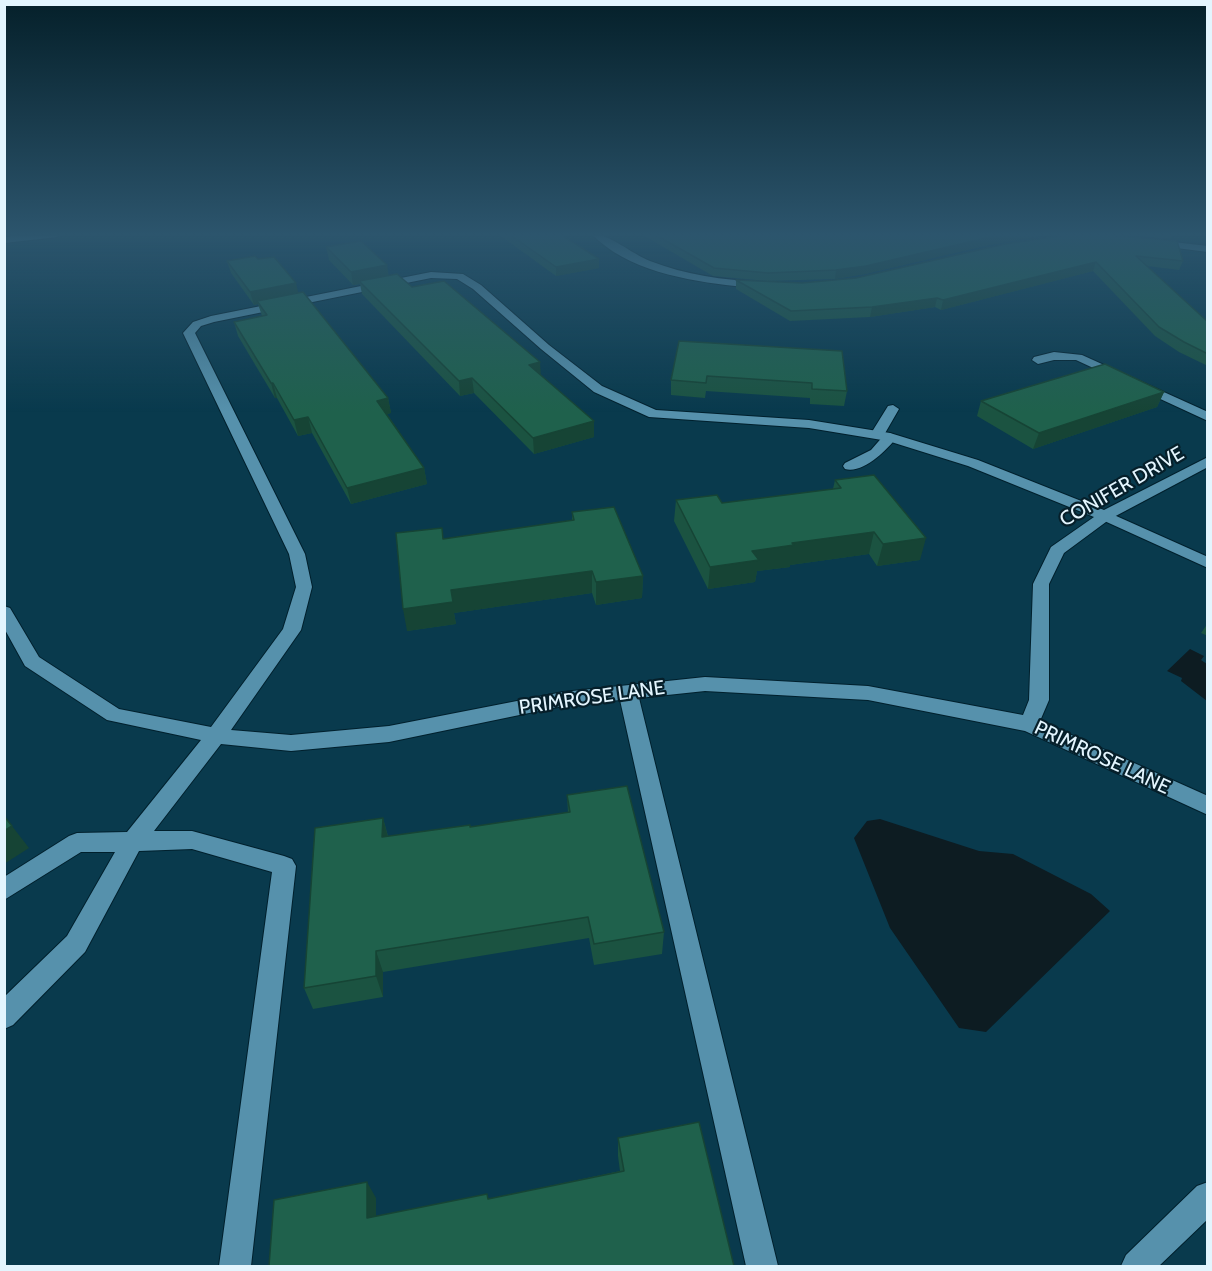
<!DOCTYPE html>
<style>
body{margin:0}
#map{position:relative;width:1212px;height:1271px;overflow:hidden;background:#093a4d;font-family:Cabin,sans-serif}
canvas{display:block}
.frame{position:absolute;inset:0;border:6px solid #e3f5fe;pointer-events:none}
</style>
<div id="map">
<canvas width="1212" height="1271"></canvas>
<div class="frame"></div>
</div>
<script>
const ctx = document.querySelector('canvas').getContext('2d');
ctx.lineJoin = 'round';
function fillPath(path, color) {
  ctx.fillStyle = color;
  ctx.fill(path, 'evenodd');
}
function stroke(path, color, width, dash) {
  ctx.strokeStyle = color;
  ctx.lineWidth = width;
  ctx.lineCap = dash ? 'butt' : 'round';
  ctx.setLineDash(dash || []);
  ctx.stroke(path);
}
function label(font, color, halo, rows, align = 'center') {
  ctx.font = font + ' Cabin,sans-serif';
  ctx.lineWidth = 4.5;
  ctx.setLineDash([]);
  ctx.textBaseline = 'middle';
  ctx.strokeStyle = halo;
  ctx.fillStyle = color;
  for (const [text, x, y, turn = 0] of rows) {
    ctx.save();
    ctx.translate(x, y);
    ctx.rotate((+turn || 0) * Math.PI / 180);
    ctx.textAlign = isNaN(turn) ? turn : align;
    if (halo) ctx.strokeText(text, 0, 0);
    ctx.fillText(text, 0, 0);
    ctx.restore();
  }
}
fillPath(new Path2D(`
 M1190,649L1204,656L1201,660L1207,664V701L1181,681L1182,678L1167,671Z
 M880,819L979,851L1013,854L1091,894L1110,911L986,1032L959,1028L890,928L854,838L867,821Z`), '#0d1c22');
const lane = new Path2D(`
 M1054,352L1082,355L1208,412V421L1076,360H1054L1038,364L1032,360L1034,357Z
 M893,405L899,409L884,435L882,438H872L870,435L888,406Z
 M890,433L897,437C887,450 863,474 845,469L843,466L845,463L871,450L885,434Z
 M1105,511L1208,557V568L1100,519L1097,516Z
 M1208,1182V1219L1159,1266H1121L1126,1255L1197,1186Z`);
const street = new Path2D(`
 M34,234H61L57,237L4,243V237Z
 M592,234C610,234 632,254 650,261C686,275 723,280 761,282L766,285C759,291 744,287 735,286C688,281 625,270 592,234Z
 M1156,240L1208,246V252L1153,245L1151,243Z
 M431,272L463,274L481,285L549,345L602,386L656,410L809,420L890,433L978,460L1104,510L1208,457V467L1110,519L1064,553L1049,584V700L1040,721L1208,796V815L1025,731L868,700L705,691L639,698L778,1266H746L620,700L563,706L389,742L291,751L221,744L154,831H192L284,856L292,859L296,866L251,1266H219L272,872L192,849L139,851L85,952L13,1025L4,1029V997L67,936L115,852H81L4,900V877L69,836L77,833L127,832L201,740L107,720L25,666L4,628V606L10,608L39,657L119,709L211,727L283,629L296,587L289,554L183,333L193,322L211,316ZM431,278L457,279L473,289L541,349L594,392L649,417L809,428L888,441L968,466L1094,517L1051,547L1033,584L1029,700L1023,715L868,686L705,677L563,692L389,726L291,735L231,730L301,630L312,587L305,554L195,333L201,326L214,322Z`);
stroke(lane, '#00202d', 2);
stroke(street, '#00202d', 2);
fillPath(lane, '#5691ac');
fillPath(street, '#5691ac');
fillPath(new Path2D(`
 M498,234H560L599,259V268L556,276Z
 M641,234H1078L1045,235L984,246L865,274L835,279L767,281L713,276Z
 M1115,234H1172L1170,239Z
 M1067,235L1183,261L1179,270L1147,266L1208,322V366L1179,352L1155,336L1093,271L941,310L935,307L870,317L790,321L736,289V280L802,283L856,278Z
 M326,247L389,275L412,287L540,362V375L594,437L534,454L474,393L460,396L362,294L360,284L353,285L329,260Z
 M258,259L298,293L388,398L391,413L387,414L424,468L427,484L351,504L312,433L298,436L277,398H275L238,336L234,322L262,316L258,304L254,305L231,273L227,261Z
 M679,341L847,391L844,406L810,404V398L706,391L705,398L671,395V380Z
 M1164,392L1157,407L1033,449L977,416L981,401Z
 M835,480L920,560L877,566L869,554L790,565V567L757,571L755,582L708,589L674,521L676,500L722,503L833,489Z
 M572,512L643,576L642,598L596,605L592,593L454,613L456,624L407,631L444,539L572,520Z
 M1208,623V636L1201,633Z
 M567,795L664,932L662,954L594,965L589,938L383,972V997L313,1009L304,988L383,818L388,836L470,827L568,813Z
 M618,1138L734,1266H269L376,1198V1216L487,1194L488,1199L620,1171L618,1156Z`), '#1b5341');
fillPath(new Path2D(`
 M1010,234H1045V235L984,246L865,274L835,279L836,270Z
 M599,259V268L556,276V267Z
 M1096,262L1093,271L941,310L943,300Z
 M387,265L389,278L359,281L360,284L353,285L351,272Z
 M296,283L299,296L257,301L258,304L254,305L250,292Z
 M937,298L935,307L870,317L872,307Z
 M540,362L541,377L529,365Z
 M472,378L474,393L460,396L459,381Z
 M271,383H273L277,398H275Z
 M1164,392L1157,407L1033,449L1039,433Z
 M388,398L391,413L380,416L377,401Z
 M308,417L312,433L298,436L294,420Z
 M594,421V437L534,454L533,438Z
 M424,468L427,484L351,504L347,488Z
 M874,532L869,554L790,565V567L757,571L755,582L708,589L710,567L752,551L792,543Z
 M926,538L920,560L877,566L883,544Z
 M592,571V593L454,613L456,624L407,631L403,609L451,590Z
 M643,576L642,598L596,605V582Z
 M383,818L389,841L382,837Z
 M12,826L29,848L4,864V831Z
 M376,951L383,972V997L376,976Z
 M367,1182L376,1198V1233L367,1218Z`), '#164435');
const building = new Path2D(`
 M509,234H560L599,259L556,267Z
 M654,234H1010L986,238L866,266L836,270L768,273L714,268Z
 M1067,235H1108L1177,241L1183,261L1136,256L1208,322V354L1184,342L1159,327L1096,262L943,300L937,298L872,307L791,311L736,280L802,283L856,278L1005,244Z
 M361,241L387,265L351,272L326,247Z
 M255,256L258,259L274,257L296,283L250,292L227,261Z
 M397,274L412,287L444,281L540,362L529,365L594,421L533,438L472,378L459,381L359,281Z
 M303,292L388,398L377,401L424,468L347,488L308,417L294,420L273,383H271L234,322L267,315L257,301Z
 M679,341L842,351L847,391L812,389V383L707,376L706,383L671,380Z
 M1105,364L1164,392L1039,433L981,401Z
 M874,475L926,538L883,544L874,532L792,543L794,545L752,551L759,560L710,567L676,500L717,495L722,503L841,488L835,480Z
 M614,507L643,576L596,582L592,571L451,590L453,602L403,609L396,533L442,528L443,539L574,520L572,512Z
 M627,786L664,932L594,944L588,917L376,951V976L304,988L315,828L383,818L382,837L470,825V827L570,812L567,795Z
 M4,816L12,826L4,831Z
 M699,1122L734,1266H269L274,1200L367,1182V1218L487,1194L488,1199L624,1171L618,1138Z`);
fillPath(building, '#1f614c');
stroke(building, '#164435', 1.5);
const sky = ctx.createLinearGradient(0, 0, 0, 412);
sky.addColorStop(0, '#05202a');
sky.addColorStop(0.57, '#2c556d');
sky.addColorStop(1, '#2c556d00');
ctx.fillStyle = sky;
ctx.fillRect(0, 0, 1212, 412);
label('20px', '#e3f5fe', '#061f2a', [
 ["CONIFER DRIVE",1122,487,-30],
 ["PRIMROSE LANE",592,698,-8],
 ["PRIMROSE LANE",1102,758,25]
]);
</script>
